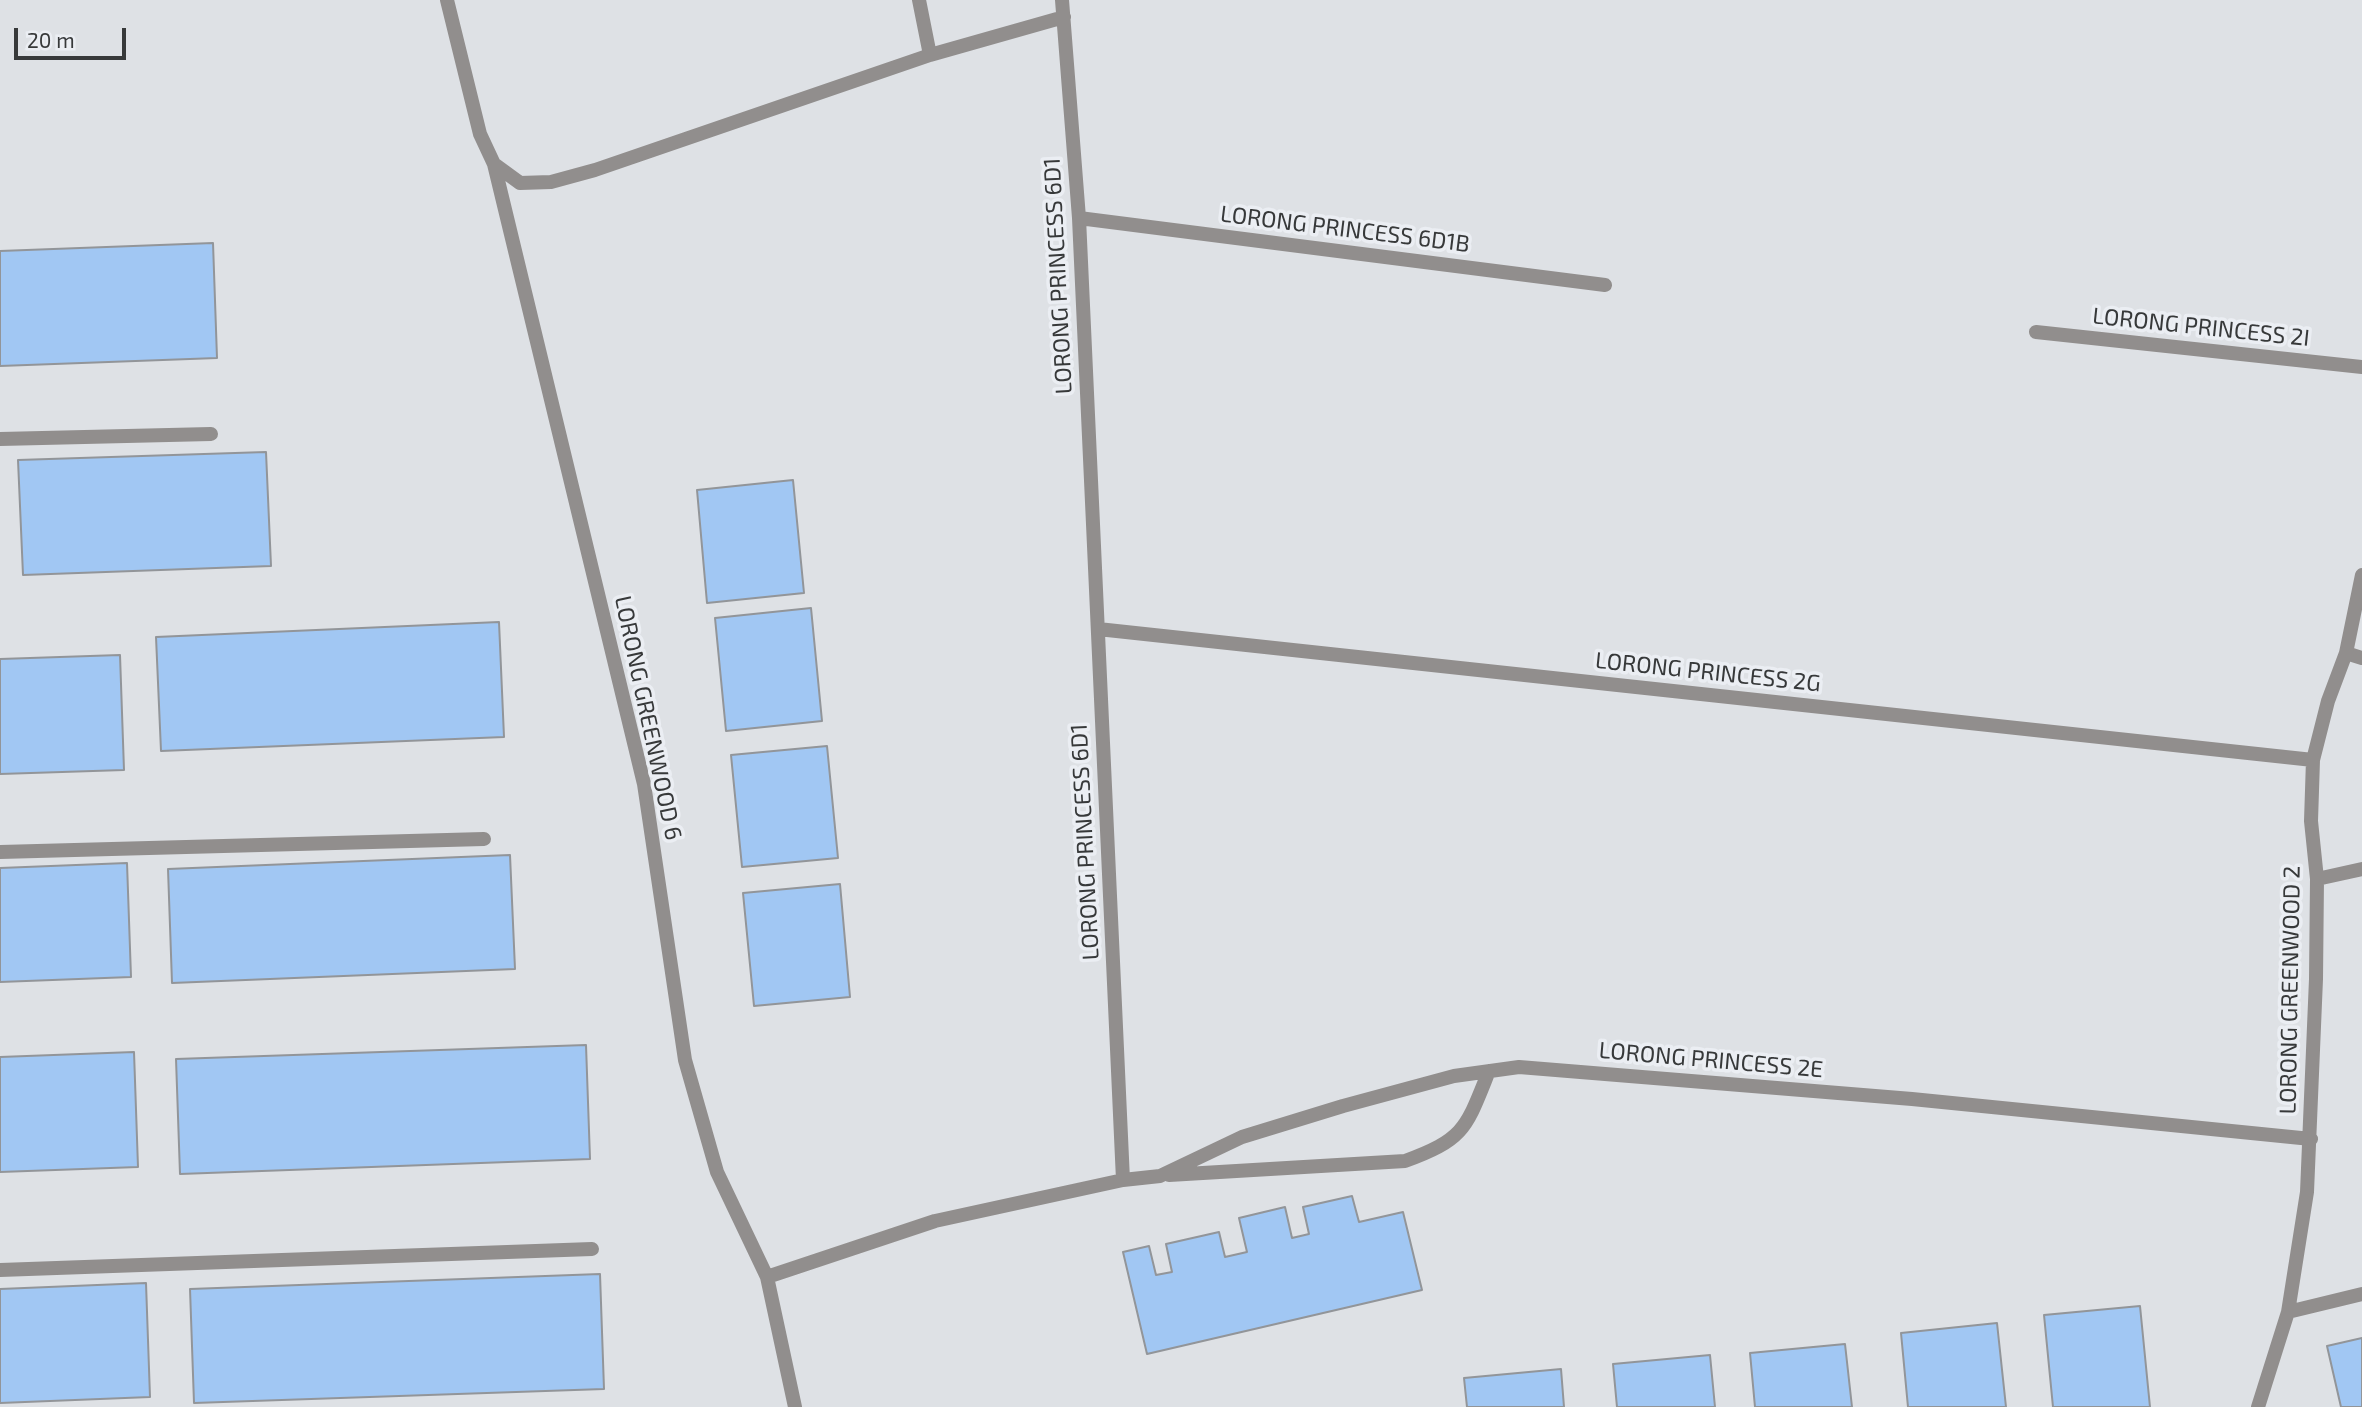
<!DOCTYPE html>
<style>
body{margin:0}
#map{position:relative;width:2362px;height:1407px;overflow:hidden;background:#dee1e5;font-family:"Exo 2",sans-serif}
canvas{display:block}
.scale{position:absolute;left:14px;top:28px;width:112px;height:32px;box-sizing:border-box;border:4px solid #37393a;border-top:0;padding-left:9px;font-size:21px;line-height:24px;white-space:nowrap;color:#37393a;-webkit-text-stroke:5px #ebeef3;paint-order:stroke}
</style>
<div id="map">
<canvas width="2362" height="1407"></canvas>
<div class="scale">20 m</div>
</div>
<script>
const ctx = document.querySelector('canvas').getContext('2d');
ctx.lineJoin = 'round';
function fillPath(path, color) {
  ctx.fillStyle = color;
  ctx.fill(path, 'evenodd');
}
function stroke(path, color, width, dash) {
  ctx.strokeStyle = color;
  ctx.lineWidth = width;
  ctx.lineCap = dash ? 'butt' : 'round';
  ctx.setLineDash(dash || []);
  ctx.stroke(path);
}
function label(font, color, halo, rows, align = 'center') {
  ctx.font = font + ' "Exo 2",sans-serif';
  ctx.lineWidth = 7;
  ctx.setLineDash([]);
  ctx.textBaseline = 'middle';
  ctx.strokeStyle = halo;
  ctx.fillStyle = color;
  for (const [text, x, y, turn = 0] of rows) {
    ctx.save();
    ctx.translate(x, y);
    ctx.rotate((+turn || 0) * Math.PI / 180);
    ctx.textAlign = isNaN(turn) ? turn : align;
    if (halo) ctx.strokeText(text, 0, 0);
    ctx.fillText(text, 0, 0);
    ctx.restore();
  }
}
const building = new Path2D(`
 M213,243L217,358L0,366V251Z
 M266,452L271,566L23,575L18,460Z
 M793,480L804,593L707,603L697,490Z
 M811,608L822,721L726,731L715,618Z
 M499,622L504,737L161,751L156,637Z
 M120,655L124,770L0,774V659Z
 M827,746L838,858L742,867L731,755Z
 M510,855L515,969L172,983L168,869Z
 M127,863L131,977L0,982V868Z
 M840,884L850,997L754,1006L743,893Z
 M586,1045L590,1159L180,1174L176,1059Z
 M134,1052L138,1167L0,1172V1057Z
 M1352,1196L1359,1222L1403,1212L1422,1290L1147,1354L1123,1252L1149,1246L1156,1275L1172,1272L1166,1244L1219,1232L1225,1257L1247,1252L1239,1218L1285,1207L1292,1238L1309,1234L1303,1207Z
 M600,1274L604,1389L194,1403L190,1289Z
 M146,1283L150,1397L0,1403V1289Z
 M2140,1306L2150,1407H2053L2044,1315Z
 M1997,1323L2006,1407H1908L1901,1333Z
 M2362,1338V1407H2341L2327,1346Z
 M1845,1344L1852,1407H1755L1750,1353Z
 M1710,1355L1715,1407H1617L1613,1364Z
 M1561,1369L1564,1407H1467L1464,1378Z`);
fillPath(building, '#a1c7f3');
stroke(building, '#929599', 2);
stroke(new Path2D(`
 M447,0L480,134L494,164L520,183L551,182L595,170L930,55L1064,17
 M919,0L930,55
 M1062,0L1079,218L1123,1180
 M494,164L644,784L685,1060L717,1172L767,1277L795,1407
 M1079,218L1605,285
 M2036,332L2362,367
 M0,439L211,434
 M1098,629L2313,760
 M2346,653L2362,658
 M0,852L484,839
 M2317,879L2362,869
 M1169,1175L1405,1161C1465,1139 1466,1128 1489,1071
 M0,1270L592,1249
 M767,1277L935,1221L1123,1180L1160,1176L1242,1137L1343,1106L1454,1076L1519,1067L1912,1099L2311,1139
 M2288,1312L2362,1294
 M2258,1407L2288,1312L2307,1192L2316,979L2317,879L2311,821L2313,760L2328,701L2346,653L2362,575`), '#918e8d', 14);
label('23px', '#37393a', '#ebeef3', [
 ["LORONG PRINCESS 6D1B",1345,229,7],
 ["LORONG PRINCESS 6D1",1058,276,-93],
 ["LORONG PRINCESS 2I",2201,327,6],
 ["LORONG PRINCESS 2G",1708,672,6],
 ["LORONG GREENWOOD 6",648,718,78],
 ["LORONG PRINCESS 6D1",1085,842,-93],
 ["LORONG GREENWOOD 2",2290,990,-89],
 ["LORONG PRINCESS 2E",1711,1060,5]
]);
</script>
